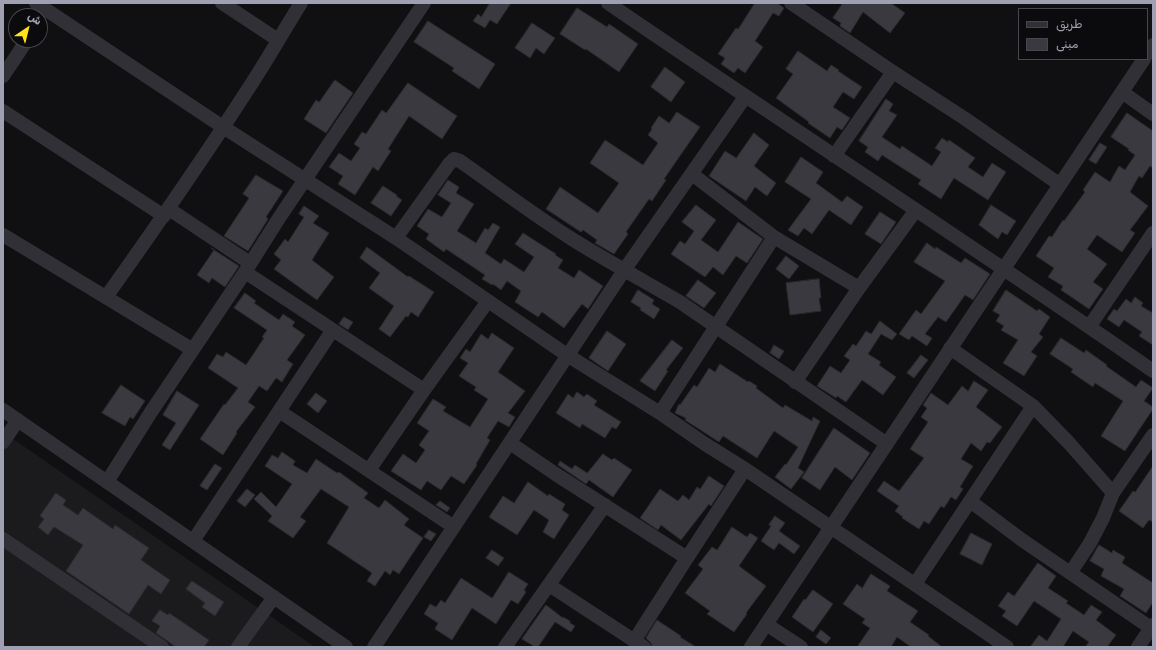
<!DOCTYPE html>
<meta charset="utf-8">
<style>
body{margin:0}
#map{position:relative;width:1156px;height:650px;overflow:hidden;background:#100f11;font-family:Rubik,"Noto Sans Arabic",sans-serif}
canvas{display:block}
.frame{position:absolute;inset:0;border:4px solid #9fa1b3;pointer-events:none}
.legend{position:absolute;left:1018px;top:8px;width:130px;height:52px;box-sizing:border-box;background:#0b0a0c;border:1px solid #46464f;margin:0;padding:5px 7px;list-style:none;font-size:12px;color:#9fa1b3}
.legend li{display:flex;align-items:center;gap:8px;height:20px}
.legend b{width:20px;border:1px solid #46464f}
.north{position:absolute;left:8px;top:8px;width:40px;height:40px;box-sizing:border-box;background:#0b0a0c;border:1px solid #46464f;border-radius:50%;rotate:35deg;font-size:11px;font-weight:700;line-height:16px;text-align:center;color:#9fa1b3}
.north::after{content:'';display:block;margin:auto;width:14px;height:18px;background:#ffe219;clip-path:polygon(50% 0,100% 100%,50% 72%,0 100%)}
</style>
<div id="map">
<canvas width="1156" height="650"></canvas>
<div class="frame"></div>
<ul class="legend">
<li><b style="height:5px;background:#303036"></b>طريق</li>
<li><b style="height:11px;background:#39393f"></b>مبنى</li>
</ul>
<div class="north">ش</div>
</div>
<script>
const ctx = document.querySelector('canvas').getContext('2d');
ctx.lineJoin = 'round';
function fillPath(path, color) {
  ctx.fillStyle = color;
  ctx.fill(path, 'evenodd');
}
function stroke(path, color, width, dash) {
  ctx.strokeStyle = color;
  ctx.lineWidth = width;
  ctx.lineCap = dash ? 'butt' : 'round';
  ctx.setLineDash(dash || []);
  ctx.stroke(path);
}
fillPath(new Path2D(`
 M3,432L315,647H3Z`), '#1b1b1e');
const building = new Path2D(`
 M490,3H511L497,24L490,20L485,28L473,21L478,14L481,17Z
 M755,3H777L784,8L779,16L773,13L755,41L763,47L745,73L738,68L734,73L721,64L725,58L718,54L736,28L738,29Z
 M843,3H891L905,13L890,33L863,12L850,33L840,26L841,23L833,18Z
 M577,8L607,27L609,24L638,44L619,72L586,49L585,50L560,34Z
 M428,21L495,64L479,89L452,71L454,68L414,42Z
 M532,23L555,38L544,54L536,48L530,58L515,48Z
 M798,51L827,71L831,65L839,70L838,71L862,87L854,99L843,92L833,107L850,118L842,130L837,127L830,138L808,123L809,122L776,98L793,74L786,69Z
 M665,67L685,82L671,102L651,87Z
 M335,80L353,93L326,133L304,119L316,100L319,102Z
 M408,83L457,116L442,139L409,116L388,149L391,151L378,171L373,167L355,195L338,184L343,176L329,167L339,153L351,161L360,148L354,144L362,132L366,134L382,110L386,113Z
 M886,99L893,104L889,111L897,115L882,137L900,149L902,146L932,166L941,152L935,148L942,138L948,142L949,140L975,158L968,167L983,177L992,163L1006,172L988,200L954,178L941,199L918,184L921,180L882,155L878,161L865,152L868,147L859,141Z
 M677,112L700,127L664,179L666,180L652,201L649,199L626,232L628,234L614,254L595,243L597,240L583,230L581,232L546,209L560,187L598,213L619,183L590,163L605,140L643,165L658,143L648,135L652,129L651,128L659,116L669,123Z
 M1127,113L1153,131V168L1150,166L1142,178L1139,176L1130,192L1148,206L1130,230L1135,233L1122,252L1097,235L1087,249L1107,264L1093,282L1103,289L1089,309L1061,290L1063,286L1048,277L1054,268L1036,256L1049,236L1052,237L1063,220L1064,221L1085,192L1083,190L1095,172L1110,182L1119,166L1125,170L1135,155L1128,150L1129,149L1111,137Z
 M754,133L769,145L754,166L776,183L767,196L755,187L746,201L709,176L725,151L736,158Z
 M1100,143L1107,147L1096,164L1089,160Z
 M801,157L823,172L816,183L842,202L847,196L863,207L851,225L829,210L812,234L804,228L798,236L788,230L811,199L785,182Z
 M256,175L283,191L266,217L268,219L248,251L224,236L249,198L243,194Z
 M448,180L459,187L456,193L474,204L457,231L476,243L485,228L488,230L493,223L500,227L485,253L501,264L504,259L524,272L534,257L515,244L523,233L556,254L555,255L563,260L558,268L574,278L579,270L603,286L588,309L582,304L564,328L542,312L538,317L515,302L521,291L507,281L501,290L493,284L492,285L482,279L485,275L446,249L444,252L426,239L429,234L417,226L428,209L442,217L451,203L438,195Z
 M383,186L397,195L396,196L402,200L391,216L371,203Z
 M696,205L716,220L701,240L718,252L738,222L763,239L747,263L736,256L723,275L713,267L705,277L671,254L680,241L685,244L694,231L682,222Z
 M991,205L1016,221L1007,235L1002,232L998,239L979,225Z
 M304,206L319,216L313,223L329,233L312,260L334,277L317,300L274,269L281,260L274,254L285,239L288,242L304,217L299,214Z
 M880,212L896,222L881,244L865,234Z
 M927,243L935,249L936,247L961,263L965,258L990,274L973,300L965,295L946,322L938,317L925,334L932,338L927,346L912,336L909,340L899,334L916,310L921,314L945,281L914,262Z
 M367,247L408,277L409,276L434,292L418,317L411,312L408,317L406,316L390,337L379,329L394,306L369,288L380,273L360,258Z
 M211,248L239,266L225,287L212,278L209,283L197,275L214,250Z
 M786,256L799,266L789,279L776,269Z
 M819,279L821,298H819L821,311L790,315L786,283Z
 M698,280L716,293L704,308L686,296Z
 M638,290L654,300L652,304L660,309L654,319L640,310L641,308L631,302Z
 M1006,290L1037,311L1039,309L1050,317L1039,334L1043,337L1031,352L1037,356L1024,376L1003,363L1018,340L1001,330L1004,326L996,321L1000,315L993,311Z
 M245,293L256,301L254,303L279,320L283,314L295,322L292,326L305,335L287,360L293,364L282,382L276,378L267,391L259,386L248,402L255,407L236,432L237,433L223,455L200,439L224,404L225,405L238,388L208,368L217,354L223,357L226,352L246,365L264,338L262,337L267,330L234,308Z
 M1135,297L1143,303L1141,306L1153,313V345L1139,336L1142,332L1124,320L1119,327L1107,319L1114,309L1117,311L1126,299L1131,303Z
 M344,317L353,322L348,330L339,324Z
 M880,321L897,334L892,340L881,334L868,354L881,362L879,365L896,377L883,395L862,380L846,402L837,396L836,398L817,386L830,366L841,373L850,360L844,356L853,344L856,346L866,331L871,334Z
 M607,331L626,344L608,371L589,358Z
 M492,333L514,348L498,372L525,391L508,413L515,417L509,427L498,421L487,438L490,440L476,464L477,465L464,484L451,476L441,490L427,481L421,490L391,471L403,454L416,463L425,450L419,445L429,431L417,423L433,399L446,407L443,411L470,427L488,399L474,390L476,387L459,376L468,363L460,358L466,349L470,352L481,334L488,339Z
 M1061,338L1084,353L1086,350L1107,365L1106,366L1136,387L1141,380L1153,388L1144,401L1153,407V409L1125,451L1101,436L1123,401L1095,383L1093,387L1071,372L1073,369L1050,354Z
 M672,340L683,348L666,370L668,371L655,391L640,381Z
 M774,345L784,351L779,359L770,353Z
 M921,355L928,360L914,378L907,373Z
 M720,364L748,382L749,381L757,386L756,388L783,408L785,405L812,421L813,417L820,421L798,468L804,472L791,489L775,477L785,464L786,465L798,447L774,431L757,458L723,436L719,442L685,420L686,418L675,413L679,404L680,405L694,385L697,387L709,368L715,372Z
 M974,381L988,390L976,407L1002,427L990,443L987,442L981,451L971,443L961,459L973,466L960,487L963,489L956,500L951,497L944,508L941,506L929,524L924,521L919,529L902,518L903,517L895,511L899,506L877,491L884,481L899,491L924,458L910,449L928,422L921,417L927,408L923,405L931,393L948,405L962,386L968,391Z
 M121,385L145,401L133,419L130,417L125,426L102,413Z
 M177,391L199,405L170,450L162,445L176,423L163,415Z
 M577,392L584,397L587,394L597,401L594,405L621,422L616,429L612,427L605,438L582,424L580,428L556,413L568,394L573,398Z
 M316,393L327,401L318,413L307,404Z
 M834,428L870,453L852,480L835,467L820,490L802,478Z
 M282,452L295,461L293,465L307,473L316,459L337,473L339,472L368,493L364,498L379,508L385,500L409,519L404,525L423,538L399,574L393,570L390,575L385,571L375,586L367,581L372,573L327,543L349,507L321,489L300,517L306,521L293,538L268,521L272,516L254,499L261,492L276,507L292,484L265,466L272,455L278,458Z
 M603,454L612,460L614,458L632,470L613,497L589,480L586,484L558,465L560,461L572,469L575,465L587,473Z
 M215,464L222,468L207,490L200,486Z
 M1153,466V522L1149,520L1143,528L1119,511L1133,491L1135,492Z
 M709,476L724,486L711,506L709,504L681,540L661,525L658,530L640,518L660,489L678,501L683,495L689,500L697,487L700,489Z
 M528,482L548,496L549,494L565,504L562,510L569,515L554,539L543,532L549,520L534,510L517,535L489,517L503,496L514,503Z
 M247,489L255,495L245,507L237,501Z
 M56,493L66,500L63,505L78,515L83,508L113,529L115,525L149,548L141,560L170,580L161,594L148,585L129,614L66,571L83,545L54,527L48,535L38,527L44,519L40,516Z
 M440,501L450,508L447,512L436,505Z
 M775,516L785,523L779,531L800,546L794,554L779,543L774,550L761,541L771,526L769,525Z
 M732,527L747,537L750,533L758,538L739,566L766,586L746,613L747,614L734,632L707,614L710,611L685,593L703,569L698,565L712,547L717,550Z
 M429,530L436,534L431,541L424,537Z
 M971,533L992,544L982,565L960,554Z
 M1099,545L1112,553L1113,550L1125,557L1122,563L1153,583V602L1146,613L1120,596L1124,589L1101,576L1104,569L1090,561Z
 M492,550L504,558L498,566L486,558Z
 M1038,563L1056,576L1048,588L1068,601L1066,603L1084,615L1091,605L1102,612L1096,620L1116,635L1107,647H1085L1089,642L1073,631L1063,647H1030L1039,635L1047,641L1061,619L1034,601L1017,626L1002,616L1006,611L998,606L1008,592L1014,596Z
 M509,572L528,584L524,590L526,592L518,604L511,600L496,624L472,608L452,640L435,629L438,623L424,614L430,604L436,607L441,600L445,603L461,578L492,598Z
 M871,574L890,586L887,591L918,611L910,622L929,635L928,636L942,647H911L897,637L891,647H857L870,628L862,623L865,619L843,604L857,584L862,588Z
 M192,581L224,602L215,616L202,607L205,603L186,589Z
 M813,590L833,604L813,632L792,617L804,599L805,600Z
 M546,605L563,618V617L570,621V623L575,626L571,632L555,622L538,647H535L522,639Z
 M160,610L168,615L169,613L209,640L204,647H176L156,633L160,626L152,621Z
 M657,620L681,636L680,637L696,647H652L651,643L646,638Z
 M821,630L831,638L826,644L816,637Z`);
fillPath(building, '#39393f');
stroke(building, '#2a292d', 1);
stroke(new Path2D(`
 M36,3L223,127L396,238L567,355L660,413L705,444L745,469L1007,647
 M222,3L278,40
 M608,3C789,127 973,246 1153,371
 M791,3L893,72L964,118L1059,184
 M1147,54L1153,45
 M3,76L27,40
 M1122,92L1153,114
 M3,111L164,216
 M834,156L893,72
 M692,174L774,237L859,288
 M169,209L250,263
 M3,235L193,350
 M396,238L449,164L454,159L460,161C497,187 534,215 572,239C607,261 644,281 680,302L887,444
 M245,272L424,390
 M106,297C156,227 205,156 252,83C269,57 284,30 301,3
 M1089,327L1153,233
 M950,348L1033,406L1069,443L1113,493
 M795,382L859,288L916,210
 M3,410L346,647
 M279,411L454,527
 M660,413L774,237
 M3,442L18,420
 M510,443L557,475L687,558
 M369,470L424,390L488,301
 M107,482L151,412L245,272L279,218L424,3
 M970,501L1022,540L1151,628
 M3,539L162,647
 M193,541L332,331
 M1071,572L1090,543L1103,518L1113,493L1153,435
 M915,584L1033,406
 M549,585L644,647
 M766,624L801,647
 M634,641L687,558L745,469
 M238,647L274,597
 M374,647L625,269L745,97
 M505,647L605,505
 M751,647L1144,59
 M1138,647L1153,625`), '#303036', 14);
</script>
